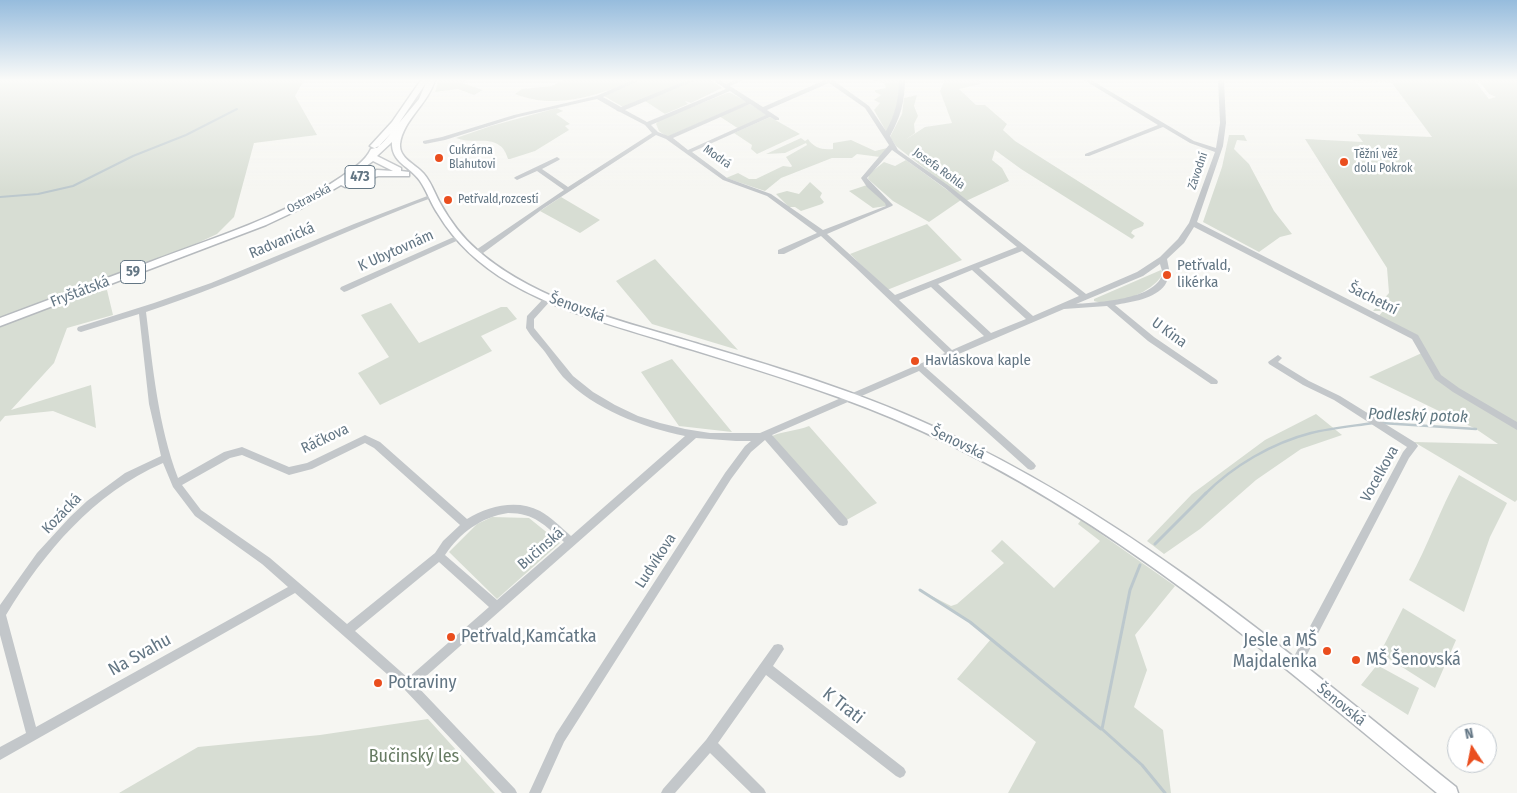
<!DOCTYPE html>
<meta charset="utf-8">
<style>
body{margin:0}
#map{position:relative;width:1517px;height:793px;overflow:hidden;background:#f6f6f2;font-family:"Fira Sans Condensed",sans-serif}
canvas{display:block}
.north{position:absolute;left:1447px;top:723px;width:50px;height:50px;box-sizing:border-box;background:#fff;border:1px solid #c1c8ce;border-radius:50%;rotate:349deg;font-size:14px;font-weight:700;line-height:20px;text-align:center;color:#637684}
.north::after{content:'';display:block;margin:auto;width:18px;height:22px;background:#ea4e1e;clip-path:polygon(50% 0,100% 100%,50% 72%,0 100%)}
</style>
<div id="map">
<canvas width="1517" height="793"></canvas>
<div class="north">N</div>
</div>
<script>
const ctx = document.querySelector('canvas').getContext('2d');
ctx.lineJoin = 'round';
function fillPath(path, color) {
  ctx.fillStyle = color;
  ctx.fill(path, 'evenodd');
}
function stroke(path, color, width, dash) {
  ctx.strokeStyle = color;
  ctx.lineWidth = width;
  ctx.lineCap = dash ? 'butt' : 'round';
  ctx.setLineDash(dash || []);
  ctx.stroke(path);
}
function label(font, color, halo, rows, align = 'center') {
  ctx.font = font + ' "Fira Sans Condensed",sans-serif';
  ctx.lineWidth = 5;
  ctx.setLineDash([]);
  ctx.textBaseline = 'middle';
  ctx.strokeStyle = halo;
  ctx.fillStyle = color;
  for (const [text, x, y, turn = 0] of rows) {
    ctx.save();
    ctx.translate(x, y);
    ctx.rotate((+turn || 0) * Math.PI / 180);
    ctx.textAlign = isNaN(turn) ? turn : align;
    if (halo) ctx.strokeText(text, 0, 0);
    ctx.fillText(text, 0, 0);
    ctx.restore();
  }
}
fillPath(new Path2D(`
 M0,80H304L295,96L317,135L254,143L234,217L217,234L187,248L0,318Z
 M439,80H466L462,83L483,90L474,95L458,89L435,92Z
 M564,80H635C596,96 557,110 515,94L522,89L552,86Z
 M641,80H690L623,107L604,96Z
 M695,80H710L722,88L691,103L685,101L688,104L665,114L645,101Z
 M875,80H901L897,107L887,133L874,110L880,103L874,100L881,95L875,92V90L886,88L884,83L873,81Z
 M945,80H978L981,84L959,89L976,105H985L1007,124L1003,130L1015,141L1144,223L1143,226L1133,230L1131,233L1135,236L1132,239L1021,169L995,150L992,160L1002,168L1009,181L966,201L896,146L890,137L902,114L904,98L917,95L914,106L918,116L914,124L915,133L905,140L925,127L952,123L940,91Z
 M1350,80H1474L1489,99L1496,97L1489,94L1478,80H1517V500L1515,502L1414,442L1498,444L1476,429L1369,377L1424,352L1415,337L1378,317L1383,311H1373L1389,293L1387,268L1305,139L1363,142L1357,134L1432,137L1392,83Z
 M727,93H731L747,102L667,137L659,131L656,124L659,120Z
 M750,104L767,115L739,129L719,116Z
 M557,108L563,111L556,114L570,124L565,126L569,130L535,151L510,159H508C500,131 475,146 456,138L491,126Z
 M770,117L800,134L757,154L751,149L752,145L734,133Z
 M1229,135H1244L1247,141L1237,140L1234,149L1249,164L1274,211L1292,234L1280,237L1259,252L1203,222L1222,167Z
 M801,138L805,141L808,139C814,148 822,150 833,149V143L851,140L875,151L887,148L880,157L857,154L852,158H832L781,178L765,191L726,178L738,173L749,179H756L783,166L791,167L792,166L786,157L807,145L806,143L785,153L766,154Z
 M906,160L961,200L929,222L893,201L868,179L869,174L884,162L895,166Z
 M810,182L822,193L820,197L824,202L822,204L801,211L795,207H789L776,194L787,191L799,194Z
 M867,185L887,201L886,206L873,208L849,191Z
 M561,197L600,220L580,233L540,211Z
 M927,224L962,260L887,290L850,254Z
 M655,259L738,350L652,324L616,281Z
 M1161,270L1163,273C1155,292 1113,308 1094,301V299Z
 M107,290L113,315L67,328L54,363L11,410L91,385L96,428L53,411L5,416L0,422V327L79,296Z
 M391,303L419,343L501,307H507L517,319L481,336L492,351L380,405L358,373L389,357L361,315Z
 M672,359L732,432L679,426L641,372Z
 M1316,414L1342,435L1301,449L1256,480L1200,529L1164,554L1147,541L1192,494L1265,440Z
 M809,426L877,503L843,522L772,436C784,431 796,431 809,426Z
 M1459,475L1507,503L1490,537L1464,612L1409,580C1428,546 1440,509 1459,475Z
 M492,517L529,518L560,543L497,599L449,552L477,524Z
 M1081,520L1175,586L1135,635L1147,670L1134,707L1163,730L1171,793H1008L1036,742L957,679L991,639L970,623L920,590L951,606L957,604L1004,563L991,551L1002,540L1054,588L1100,541L1078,524Z
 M1403,608L1456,640L1435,688L1380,653Z
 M1377,665L1419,688L1408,715L1361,685Z
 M428,719L495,793H119L198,747L320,735Z`), '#d7ddd3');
stroke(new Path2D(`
 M0,197L38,194L73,186L133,156L186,135L237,109`), '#bcc8cd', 2);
stroke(new Path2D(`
 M1381,423L1476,429
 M1205,494C1233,466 1272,443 1311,433C1331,428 1353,426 1373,423`), '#bcc8cd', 2.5);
stroke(new Path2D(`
 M1155,544L1206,493
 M1140,565L1130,590L1102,729L1142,765L1165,793
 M920,590L970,622L1101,729`), '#bcc8cd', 3);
const major = new Path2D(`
 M421,80H435C428,104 403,120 400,144C399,159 416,164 424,174C431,182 435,194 440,203C450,221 462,237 477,250C540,305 628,322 705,346C786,370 868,395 945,432C1134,520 1294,657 1456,787L1458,793H1437C1267,653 1097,504 892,418C820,388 745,366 670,343C616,326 560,312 510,283C481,266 456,244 438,214C431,204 427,191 420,181C410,166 391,163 392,142L377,156L401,168V171L409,172V176H378L345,187L341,185L300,209L266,225L0,326V318C50,299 100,281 150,262C215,237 283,217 341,177C352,169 365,162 371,149C381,148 387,137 394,130L377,148H374L370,146L392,122ZM426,83L419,99L399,123ZM373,161L393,171L377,170L347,180Z`);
stroke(major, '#b6babe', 3);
fillPath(new Path2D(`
 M633,80H641L603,97L621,107L688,80H696L625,110L647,122L726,89L713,80H720L726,84L735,80H743L730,86L763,107L825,80H833L869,106L886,131C895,115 899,99 899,80H905C905,101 900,118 890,136L898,150L949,186L1086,294L1137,272L1160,257L1178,239L1189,223L1215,152L1190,143L1163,127L1089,156H1085V154L1158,125L1084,80H1091L1194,141L1216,148L1220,123L1218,80H1224L1226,123L1223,146L1197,222L1418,335L1441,375L1459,388L1517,422V430L1453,392L1435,379L1412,339L1194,227L1184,243L1167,259L1170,274C1168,277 1167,282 1165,285C1155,299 1131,302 1115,305L1154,337L1217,380L1218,382L1217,384H1211L1148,341L1107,306L1064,309L926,368L1034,463L1036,466L1034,469L1031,470L1028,469L919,371L772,435L847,519L848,522L847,525L843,526L839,525L765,440L751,452L731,479L564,742L541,793H529L556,734L725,473L745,446L751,441H736L696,438L416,685L515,789L517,793H502L404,689L295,593L0,760V747L26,733L0,635V605L37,553L70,517L87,501L125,473L161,456L149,404L139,314L81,332L78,331L77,329L78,327L154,303L211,283L354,224L430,195H434V197C337,233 245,280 146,312C153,368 158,425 178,478L224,452L242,447L289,467L307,463L365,435L380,442L467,519C488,506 517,499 540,511C551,517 561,527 571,536L685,436C642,427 595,410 563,377C556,369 551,360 545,352C539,344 531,337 526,328L527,316L545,297L548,296L552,299L534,319V328L573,376L593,392L615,405L638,416L660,423L685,429L710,433H760L945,353L855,267L821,236L784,254H778V250L817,233L767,196L723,180L666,139L656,135L544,208L479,256H473V252L564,190L537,171L517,180L514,178L515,177L557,157L560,159L559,160L542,169L568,187L652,133L645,125L620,112L617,111L616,110L597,99L518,117L445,140L425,144L423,143V141L442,137L514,115L596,96ZM829,83L865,108L889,145L861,178L867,187L885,203L886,206L823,230L771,194L727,178L692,152L770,117L775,120H779V118L767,110ZM730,91L746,102L668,136L658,132L651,125ZM750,104L766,115L688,150L673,138ZM892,150L945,188L1017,247L895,295L827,234L892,206L893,205L867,178ZM1022,251L1079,296L1033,316L979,268ZM1160,264C1161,268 1163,272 1162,275C1154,300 1098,302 1076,304L1143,276ZM972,270L1026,319L991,333L938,284ZM931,287L984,336L952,350L899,300ZM365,443L374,448L460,525L443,541L435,553L347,624L270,558L201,510L182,485L230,458L242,455L289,475L312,469ZM163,463L173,487L195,516L262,564L288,587L36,727L6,615C45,551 93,494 163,463ZM508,513C535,513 544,525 564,542L497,600L445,555C460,533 481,517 508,513ZM439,562L489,607L408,678L355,631Z
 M456,236H462L463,238L347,291L344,292L340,289L341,287Z
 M1278,355L1282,358L1278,362L1309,381L1340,396L1416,443L1418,446L1409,458L1298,672L1294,673L1290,672L1288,668L1290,664L1403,452L1407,447L1334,400L1303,385L1269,364L1268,362Z
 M778,644L782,645L784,649L773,666L904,768L906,772L904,776L900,778L896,776L766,675L718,743L764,789L766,793H751L710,753L675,793H661L663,789L706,740L774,645Z`), '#c3c7ca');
fillPath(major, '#fff');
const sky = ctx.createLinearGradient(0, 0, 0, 191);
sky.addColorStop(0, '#96bcdd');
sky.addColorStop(0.42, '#fbfbf9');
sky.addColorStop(1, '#fbfbf900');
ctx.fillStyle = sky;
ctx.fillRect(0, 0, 1517, 191);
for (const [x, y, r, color] of [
 [439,158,5,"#ea4e1e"],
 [1344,162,5,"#ea4e1e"],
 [448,200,5,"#ea4e1e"],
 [1167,275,5,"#ea4e1e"],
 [915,361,5,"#ea4e1e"],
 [451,637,5,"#ea4e1e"],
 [1327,651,5,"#ea4e1e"],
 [1356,660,5,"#ea4e1e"],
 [378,683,5,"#ea4e1e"]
]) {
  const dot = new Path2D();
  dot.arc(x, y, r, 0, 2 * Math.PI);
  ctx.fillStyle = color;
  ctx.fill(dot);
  stroke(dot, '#fff', 2);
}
label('12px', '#637684', '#fff', [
 ["Cukrárna",449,151],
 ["Blahutovi",449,165],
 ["Těžní věž",1354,155],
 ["dolu Pokrok",1354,169],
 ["Petřvald,rozcestí",458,200]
], 'left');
label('12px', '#637684', '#fff', [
 ["Modrá",717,157,35],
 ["Josefa Rohla",939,169,36],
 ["Závodní",1198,171,-71],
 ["Ostravská",309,199,-28]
]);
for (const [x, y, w] of [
 [360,177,30],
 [133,272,25]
]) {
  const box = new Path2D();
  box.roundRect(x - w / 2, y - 11.5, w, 23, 4);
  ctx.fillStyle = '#fff';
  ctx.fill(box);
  stroke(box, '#637684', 1);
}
label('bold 14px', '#637684', null, [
 ["473",360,177],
 ["59",133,272]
]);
label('15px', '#637684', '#fff', [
 ["Radvanická",282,241,-23],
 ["K Ubytovnám",396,251,-24],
 ["Fryštátská",80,292,-21],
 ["Šachetní",1373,299,27],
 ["Šenovská",577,308,20],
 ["U Kina",1169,333,36],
 ["Ráčkova",325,439,-25],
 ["Šenovská",958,443,26],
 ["Vocelkova",1380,474,-61],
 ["Kozácká",62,514,-46],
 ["Bučinská",541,549,-41],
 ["Ludvíkova",656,561,-57],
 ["Šenovská",1341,705,39]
]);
label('15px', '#637684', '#fff', [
 ["Petřvald,",1177,266],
 ["likérka",1177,283],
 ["Havláskova kaple",925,361]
], 'left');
label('italic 16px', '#5f7781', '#fff', [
 ["Podleský potok",1418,416,2]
]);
label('18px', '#637684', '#fff', [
 ["Petřvald,Kamčatka",461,637],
 ["Jesle a MŠ",1317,641,"right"],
 ["Majdalenka",1317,662,"right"],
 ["MŠ Šenovská",1366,660],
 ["Potraviny",388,683]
], 'left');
label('18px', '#637684', '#fff', [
 ["Na Svahu",140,655,-29],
 ["K Trati",843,706,38]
]);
label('18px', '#677b63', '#fff', [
 ["Bučinský les",414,757]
]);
</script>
